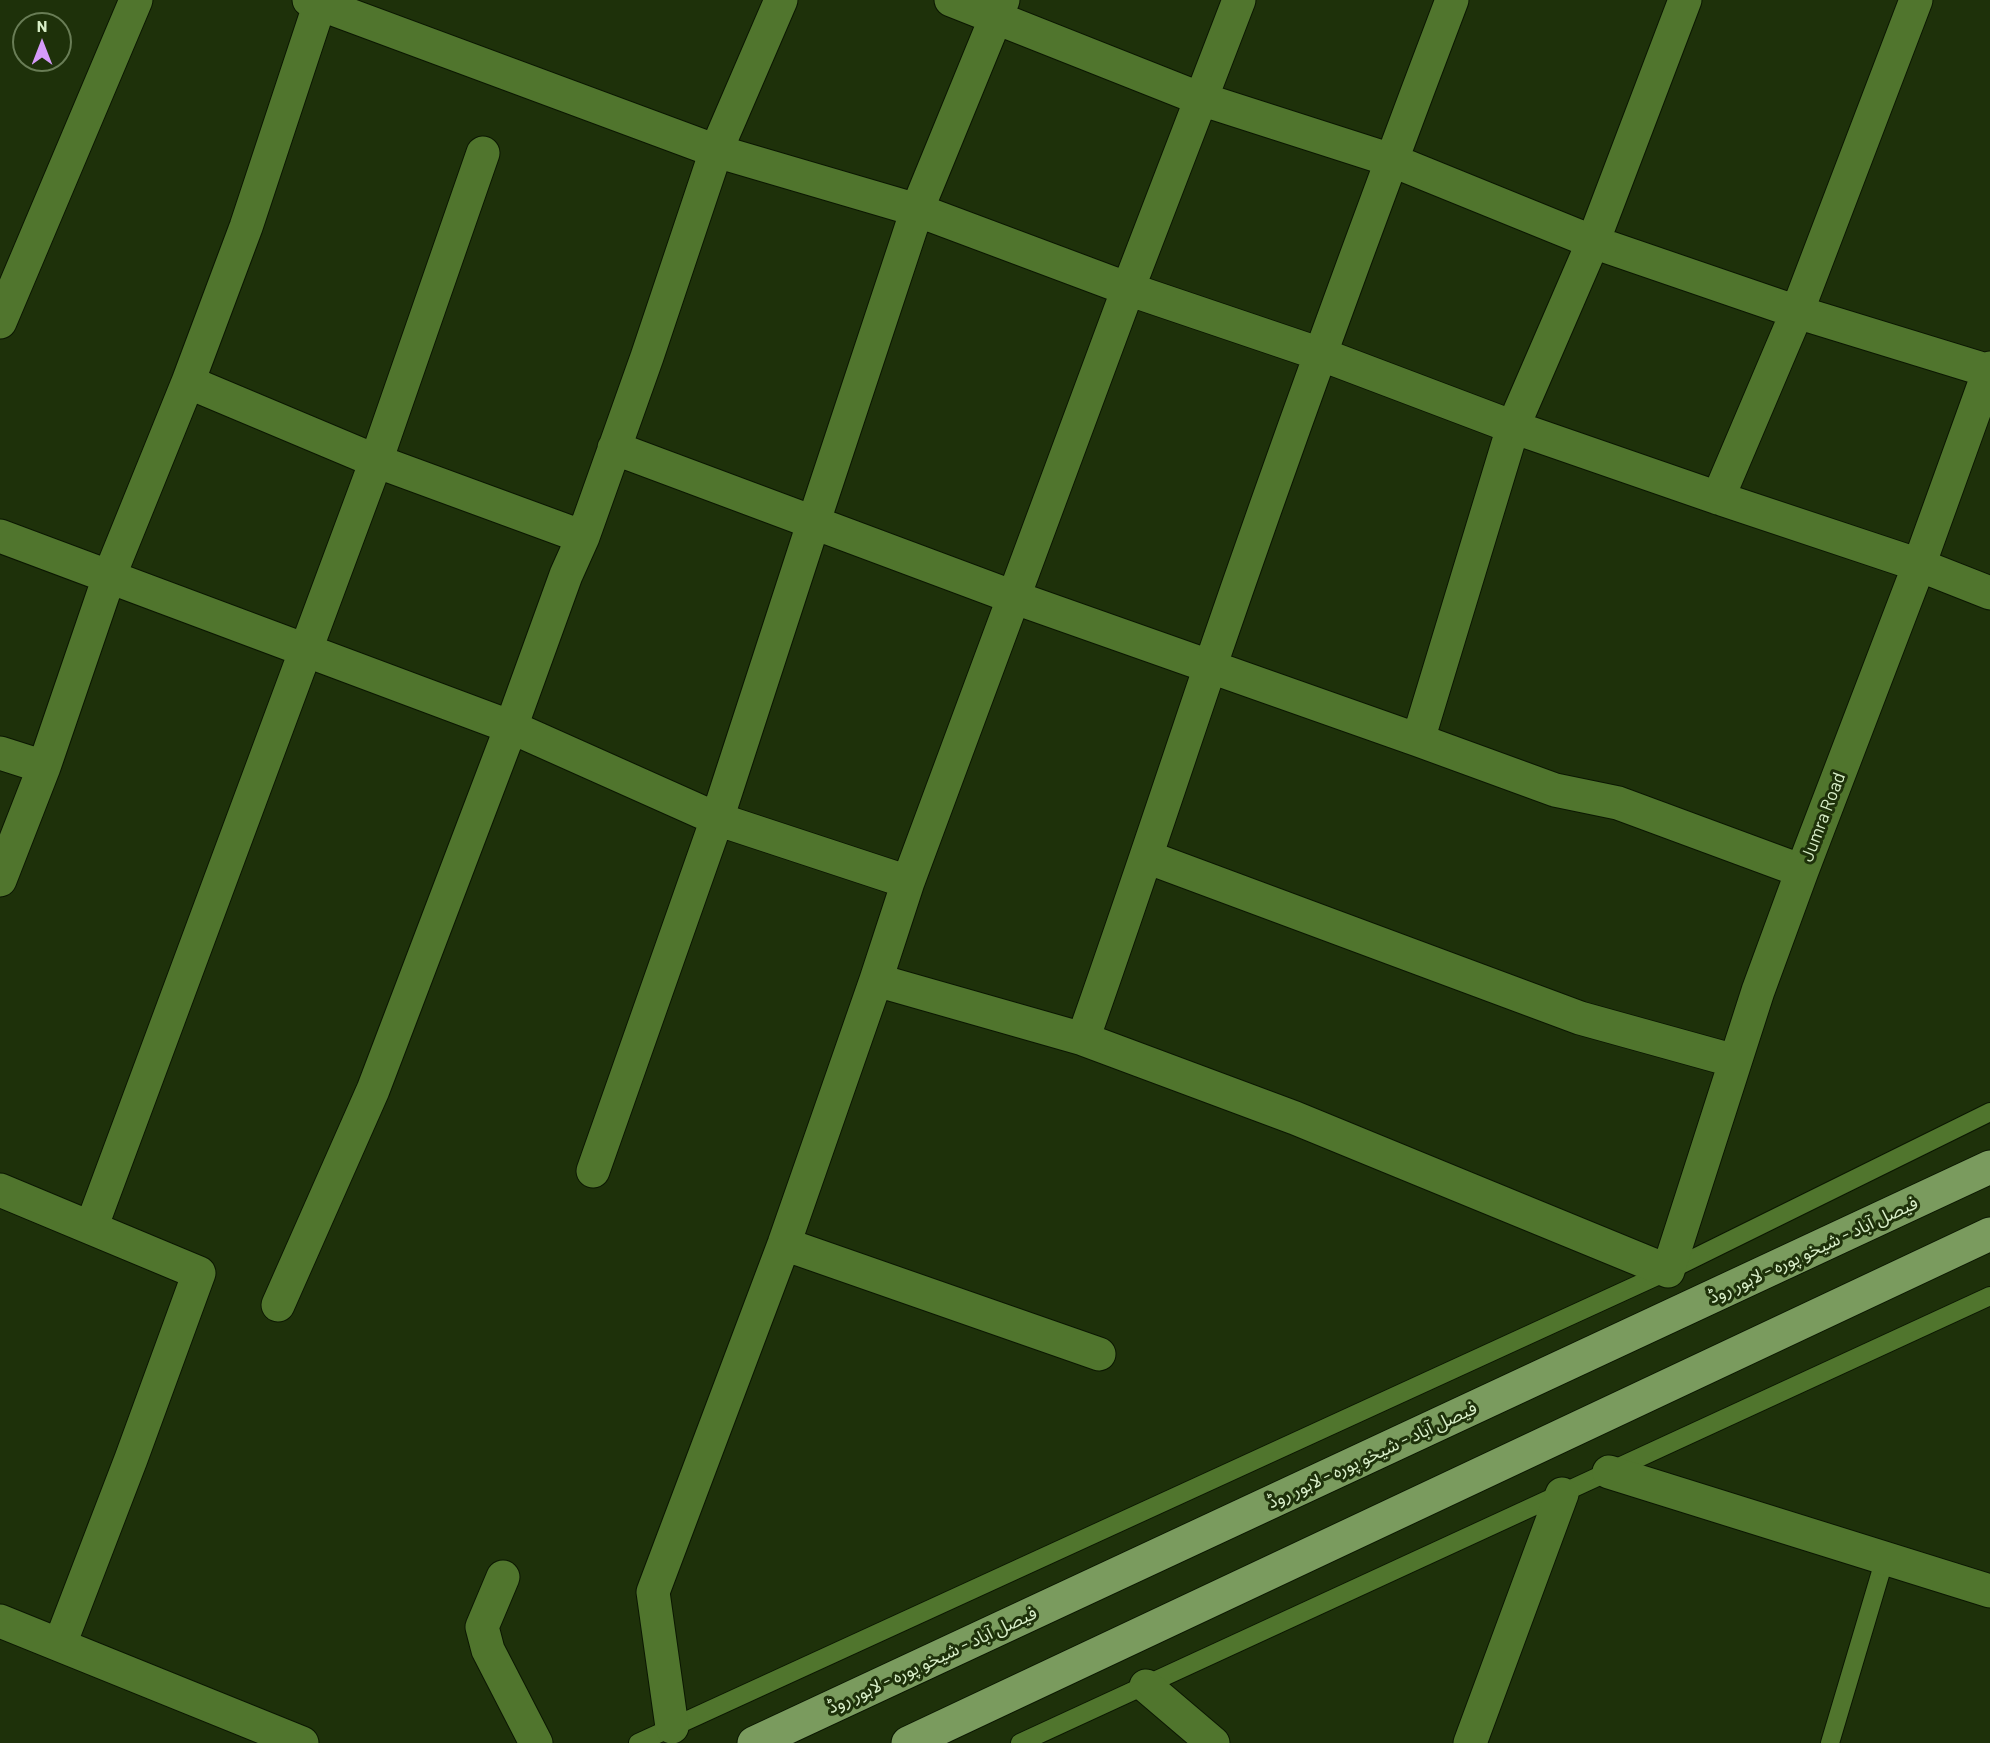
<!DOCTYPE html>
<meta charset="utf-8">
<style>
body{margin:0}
#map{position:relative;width:1990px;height:1743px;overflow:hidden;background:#1e310a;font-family:Barlow,sans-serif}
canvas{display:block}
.north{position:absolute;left:12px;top:12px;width:60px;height:60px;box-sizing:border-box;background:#1e310a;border:2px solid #697d56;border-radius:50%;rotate:0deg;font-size:16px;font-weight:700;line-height:24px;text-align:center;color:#d9efc9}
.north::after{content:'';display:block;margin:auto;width:21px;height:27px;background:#d69bfa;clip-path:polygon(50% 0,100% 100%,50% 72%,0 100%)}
</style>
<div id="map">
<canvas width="1990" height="1743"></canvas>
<div class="north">N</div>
</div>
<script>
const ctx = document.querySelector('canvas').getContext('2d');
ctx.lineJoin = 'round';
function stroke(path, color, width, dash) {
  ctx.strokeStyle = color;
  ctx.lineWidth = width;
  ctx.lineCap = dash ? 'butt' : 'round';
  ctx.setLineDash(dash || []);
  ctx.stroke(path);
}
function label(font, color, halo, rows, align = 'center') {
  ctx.font = font + ' Barlow,"Noto Sans Arabic",sans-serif';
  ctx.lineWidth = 6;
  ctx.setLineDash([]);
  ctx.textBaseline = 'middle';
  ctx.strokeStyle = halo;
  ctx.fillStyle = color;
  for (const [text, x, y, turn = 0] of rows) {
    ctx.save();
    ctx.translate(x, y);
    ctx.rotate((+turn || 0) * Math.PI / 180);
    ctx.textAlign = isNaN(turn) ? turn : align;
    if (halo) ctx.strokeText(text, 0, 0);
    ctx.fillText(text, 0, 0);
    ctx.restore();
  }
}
const lane = new Path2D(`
 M638,1743L1668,1271L1990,1112
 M1020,1743L1990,1296
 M1830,1743L1885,1558`);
const street = new Path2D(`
 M309,0L716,151L917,210L1128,289L1320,354L1513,427L1718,498L1919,565L1990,593
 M951,0L1201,99L1391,160L1593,242L1797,312L1989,371
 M0,322L136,0
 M188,382L376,461L583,537
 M614,448L1013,597L1418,740L1555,790L1618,803L1802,871
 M1718,498L1797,312L1916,0
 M0,536L511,727L717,819L908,882
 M1418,740L1513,427L1593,242L1685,0
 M0,753L44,767
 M1147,857L1580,1018L1735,1061
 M0,880L44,767L109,577L188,382L246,227L321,0
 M876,980L1083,1039L1295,1118L1668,1271L1758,991L1802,871L1919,565L1990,368
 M1083,1039C1127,915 1168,791 1210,667C1287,443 1368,221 1452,0
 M593,1171L717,819L813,524L917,210L1003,0
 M0,1190L199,1273L131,1459L60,1644
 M91,1228L376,461L483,153
 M784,1244L1099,1354
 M278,1305L373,1090L511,727L566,575L583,537L647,357L716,151L781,0
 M1609,1472L1990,1591
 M503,1577L482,1627L488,1650L536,1743
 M0,1621L302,1743
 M1146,1686L1213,1743
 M672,1727L653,1592L784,1244L876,980L908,882L1128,289L1239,0`);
const secondary = new Path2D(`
 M1470,1743L1562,1494`);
const highway = new Path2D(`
 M754,1743L1990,1167
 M908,1743L1990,1234`);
stroke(lane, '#0b1702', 20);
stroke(street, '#0b1702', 35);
stroke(secondary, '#0b1702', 35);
stroke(highway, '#0b1702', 35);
stroke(lane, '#50752d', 18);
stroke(street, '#50752d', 33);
stroke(secondary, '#50752d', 33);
stroke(highway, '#7a9b5e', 33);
label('18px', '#d9efc9', '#1e310a', [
 ["Jumra Road",1823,817,-69],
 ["فیصل آباد - شیخو پورہ - لاہور روڈ",1813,1250,-25],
 ["فیصل آباد - شیخو پورہ - لاہور روڈ",1372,1455,-25],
 ["فیصل آباد - شیخو پورہ - لاہور روڈ",932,1660,-25]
]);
</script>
